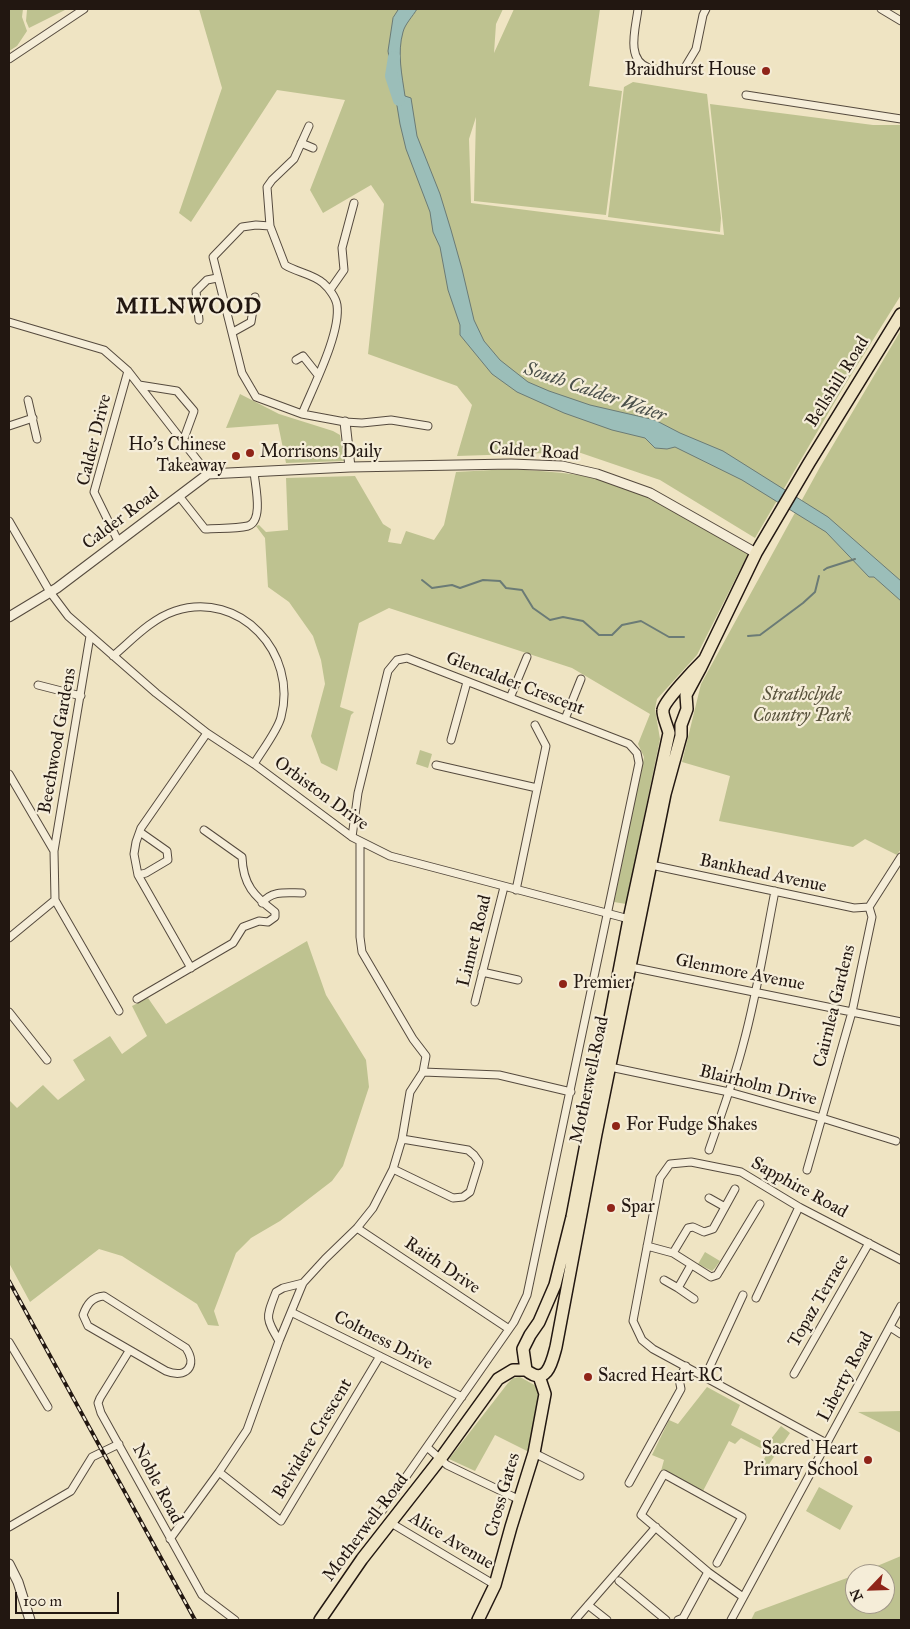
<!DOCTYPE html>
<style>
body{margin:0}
#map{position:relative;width:910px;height:1629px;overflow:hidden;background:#efe4c3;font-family:"IM FELL Great Primer",serif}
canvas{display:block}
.frame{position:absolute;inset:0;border:10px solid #221711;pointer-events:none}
.north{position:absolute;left:845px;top:1564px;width:50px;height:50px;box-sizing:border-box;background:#f5edd8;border:1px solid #a19788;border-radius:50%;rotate:246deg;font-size:14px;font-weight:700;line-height:20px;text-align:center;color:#221711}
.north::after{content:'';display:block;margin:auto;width:18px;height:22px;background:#8f2418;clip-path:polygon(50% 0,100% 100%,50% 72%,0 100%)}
.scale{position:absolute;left:15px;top:1592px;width:104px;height:22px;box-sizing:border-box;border:2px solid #221711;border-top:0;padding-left:6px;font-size:15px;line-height:18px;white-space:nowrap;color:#221711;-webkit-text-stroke:4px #f5edd8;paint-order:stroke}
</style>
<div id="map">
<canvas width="910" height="1629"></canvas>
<div class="frame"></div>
<div class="north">N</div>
<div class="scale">100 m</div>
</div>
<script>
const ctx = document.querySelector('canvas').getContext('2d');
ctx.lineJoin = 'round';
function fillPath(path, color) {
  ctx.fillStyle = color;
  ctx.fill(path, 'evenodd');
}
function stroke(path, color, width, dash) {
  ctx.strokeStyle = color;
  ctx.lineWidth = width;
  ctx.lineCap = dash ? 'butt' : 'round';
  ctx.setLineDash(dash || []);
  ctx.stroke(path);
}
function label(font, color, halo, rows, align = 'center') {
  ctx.font = font + ' "IM FELL Great Primer",serif';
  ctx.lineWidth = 4.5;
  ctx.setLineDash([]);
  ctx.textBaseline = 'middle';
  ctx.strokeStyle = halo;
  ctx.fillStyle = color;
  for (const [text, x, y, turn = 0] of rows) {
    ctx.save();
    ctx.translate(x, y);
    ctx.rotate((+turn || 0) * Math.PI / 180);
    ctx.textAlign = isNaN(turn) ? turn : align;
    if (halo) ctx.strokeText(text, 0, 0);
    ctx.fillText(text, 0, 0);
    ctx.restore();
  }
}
fillPath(new Path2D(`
 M9,9H23L22,17L27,31L17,46L9,51Z
 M28,9H67L29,28L26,21L27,10Z
 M199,9H503L496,24L494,53L514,9H600L589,86L622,91L606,215L474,201L476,117L469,139L471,203L724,235L710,104L873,125H901V295L843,388L755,538L660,480L578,452L457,456L472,405L457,386L368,354L384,204L371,185L323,213L310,190L345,100L277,90L191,222L179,213L222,88Z
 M633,82L707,94L721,218L720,232L608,217L624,87Z
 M901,330V849L897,855L865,839L853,847L719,821L730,776L682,762L701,684L820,467Z
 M240,394L279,414L333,431L340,435L344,461L286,463L278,424L226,428Z
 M510,469C540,471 569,472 598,479C652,492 700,525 748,554L697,655L657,699L655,709L660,739L626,904L614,902L644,757L638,744L650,714L572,668L389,608L359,623L340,707L354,712L351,715L337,771L321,763L311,736L325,684L321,660L313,636L289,602L268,587L265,538L256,526L259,525L266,532L288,530L286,478L355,476L383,524L391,529L388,542L401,544L406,531L434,540L444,525L456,472Z
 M420,750L432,754L428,768L416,764Z
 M307,941L326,995L366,1060L369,1087L343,1166L332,1181L280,1221L251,1238L236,1253L214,1311L219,1326L208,1325L197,1304L122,1256L99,1249L30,1302L9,1263V1100L17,1108L43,1085L58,1100L85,1080L73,1060L110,1036L122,1054L147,1036L132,1006L148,998L166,1024Z
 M705,1252L720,1261L715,1268L712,1271L698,1264Z
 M520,1377L538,1387L540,1393L529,1452L495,1435L475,1471L449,1459L508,1383L513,1378Z
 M707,1387L740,1405L731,1425L767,1444L781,1426L790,1433L765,1470L760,1466L768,1452L741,1438L735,1444L729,1441L703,1491L661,1471L664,1460L652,1455L669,1420L678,1424Z
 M901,1411V1433L858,1412Z
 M819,1487L853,1506L840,1530L806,1511Z
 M901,1556V1620H751L755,1612L855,1575V1604H885V1574H858Z`), '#bec290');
const water = new Path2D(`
 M399,9H417C413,16 405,24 403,32C397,53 402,75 405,96L411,98L417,136L440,194L451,230L462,269L474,320L484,341L500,360L528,382L549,391L590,405L655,420L680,433L723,451L828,517L901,581V601L874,577H869L826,532L742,480L675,447L667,449L655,448L645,438L612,430L564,413L517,392L492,374L460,335V325L448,290L440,247L433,232L430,212L406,149L400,124L388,51L393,18Z`);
fillPath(water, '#9bbeb9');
stroke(water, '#6b7b76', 1);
stroke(new Path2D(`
 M824,570L827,568L855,559
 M422,580L432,588L452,585L460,588L483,580L500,581L506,588L522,590L533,608L550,620L563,617L583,621L599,635H612L622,625L641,621L669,637H684
 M748,636L760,635L803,603L815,592L819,576`), '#6b7b76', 2);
stroke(new Path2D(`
 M394,57L391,76L399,100`), '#9bbeb9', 12);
const minor = new Path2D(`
 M638,9C636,27 625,60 649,68C657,71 675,69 684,69L696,49L703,15L706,9
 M881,9L901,21
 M9,59L84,9
 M746,95L901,119
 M301,143L313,148
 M270,226L256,225L242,227L213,257L242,373L256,397L302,414L345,422L362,423L391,420L428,426
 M330,290L344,270L342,248L354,203
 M199,320L196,291L207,280L217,278
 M9,322L104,350L128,371L208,474
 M233,332L251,322L255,297
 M296,360L303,356L318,375
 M139,385L177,391L194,411L183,441
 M28,400L37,439
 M302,414C313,387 341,333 337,305C336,298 329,288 323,283C313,274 296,272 285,265L270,226L267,187L272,180L294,159L309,126
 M9,426L33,418
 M179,496L205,529C218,528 235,529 248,526C264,521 255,485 254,472
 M9,521L50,592L68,616L156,693L207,733L254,764L352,837L390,856L629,919
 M118,541L94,492L128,371
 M113,656C132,640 151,619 175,611C240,590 298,653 281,717C278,730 261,752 254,764
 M38,685L81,696
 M510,698L527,657
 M565,719L581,679
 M451,740L467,682
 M436,765L537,788
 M9,774L54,851L55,900L119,1011
 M352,837L358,793L388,671L397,660L407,658L629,744L637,753L639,763L527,1295L514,1322L382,1511
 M54,851L90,636
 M651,865L854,908L869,907
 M138,875L146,873L168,860L167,851L140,832
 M516,890L546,746L535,725
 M262,903C272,890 287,893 302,893
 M869,907L901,857
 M9,938L55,900
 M631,967L901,1022
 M191,968L138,875L134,854L136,842L141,828L207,733
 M482,972L518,980
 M137,999L233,943L243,927L259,921L268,922L275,917V912C254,896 243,885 242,857L204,830
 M475,1002L504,887
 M9,1012L47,1060
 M610,1067L729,1092L822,1118L896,1141
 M423,1072L499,1075L571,1092
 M709,1150C721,1115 734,1080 743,1045C757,994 765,942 775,891
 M393,1169L453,1198L463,1197L470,1192L478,1166L479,1162L474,1155L468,1150L402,1139
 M807,1170L852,1012L872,917L869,907
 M709,1198L725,1207
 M357,1228L509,1329
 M647,1246L673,1253L711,1277L717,1275L760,1204
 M673,1253L688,1228L693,1227L704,1232L713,1229L735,1189
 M664,1280L678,1288L691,1265
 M678,1288L694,1299
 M104,1296L186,1348C198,1366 186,1379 166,1371L88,1326L83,1315C87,1304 92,1297 104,1296Z
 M756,1298L799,1207
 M291,1312L462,1397
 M890,1327L901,1334
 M279,1341C265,1317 266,1318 276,1292L283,1288L303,1283
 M9,1342L48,1407
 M129,1351L100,1398L98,1403L101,1413L202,1595L235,1620
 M794,1374L869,1243
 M705,1377L743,1295
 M828,1444L653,1349L642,1340L633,1321L660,1178L670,1164L691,1162L741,1172L799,1207L901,1260
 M427,1447L447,1465L520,1500
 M534,1453L580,1476
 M219,1472L281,1521L380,1356
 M629,1483L681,1389L679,1379L686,1366
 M391,1523L495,1585
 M9,1527L71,1491L92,1457L119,1444
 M170,1539L219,1472L247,1430L279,1341L303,1283L325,1259L357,1228L373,1208L393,1169L402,1139L410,1092L423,1072L426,1056L413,1039L362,952L360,937V842
 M717,1563L742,1517L664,1474L641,1515L708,1572L743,1597
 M619,1581L666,1620
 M588,1605L607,1620
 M575,1620L656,1527
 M678,1620L683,1618L708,1572
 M731,1620L901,1306`);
const tertiary = new Path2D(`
 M345,422L350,467
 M9,617L57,588L208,474L350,467L511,464L562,466L597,474L650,493L756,553
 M9,1564L18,1582L30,1620`);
const primary = new Path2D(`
 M704,660C696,668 664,701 663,710C662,715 668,728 669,733L629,919L572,1217L555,1285L539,1322L530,1335L523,1349L526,1370C547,1387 552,1362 556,1347L596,1134L665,794L681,736V725L687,709L686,695L700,669L756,553L809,463L901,314
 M320,1620L362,1559L441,1458L498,1379L513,1370H526
 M478,1620L495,1585L511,1527L534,1453L545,1394L539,1376`);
stroke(minor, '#554a3e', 9);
stroke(tertiary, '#554a3e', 11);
stroke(primary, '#221711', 14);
stroke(minor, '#f5edd8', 7);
stroke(tertiary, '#f5edd8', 9);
stroke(primary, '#efe4c3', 11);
const rail = new Path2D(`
 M9,1281L195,1620`);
stroke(rail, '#221711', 4);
stroke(rail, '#f5edd8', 2, [5.5]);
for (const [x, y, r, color] of [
 [766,71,5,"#8f2418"],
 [250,453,5,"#8f2418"],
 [236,456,5,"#8f2418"],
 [563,984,5,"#8f2418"],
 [616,1126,5,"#8f2418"],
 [611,1208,5,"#8f2418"],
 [588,1377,5,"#8f2418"],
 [868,1460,5,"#8f2418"]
]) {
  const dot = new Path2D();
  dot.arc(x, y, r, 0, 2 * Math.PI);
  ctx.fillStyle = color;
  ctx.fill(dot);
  stroke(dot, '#f5edd8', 2);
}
label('18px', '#221711', '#f5edd8', [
 ["Braidhurst House",756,71,"right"],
 ["Ho's Chinese",226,446,"right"],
 ["Takeaway",226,467,"right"],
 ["Morrisons Daily",260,453],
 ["Premier",573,984],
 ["For Fudge Shakes",626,1126],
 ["Spar",621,1208],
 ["Sacred Heart RC",598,1377],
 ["Sacred Heart",858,1450,"right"],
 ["Primary School",858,1471,"right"]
], 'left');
label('18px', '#221711', '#f5edd8', [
 ["Bellshill Road",838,382,-58],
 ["Calder Drive",95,440,-76],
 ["Calder Road",534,452,4],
 ["Calder Road",121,519,-37],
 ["Glencalder Crescent",515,684,21],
 ["Beechwood Gardens",58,741,-80],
 ["Orbiston Drive",321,794,36],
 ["Bankhead Avenue",763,874,12],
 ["Linnet Road",475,941,-76],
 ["Glenmore Avenue",740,973,11],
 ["Cairnlea Gardens",835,1006,-76],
 ["Motherwell Road",590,1080,-78],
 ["Blairholm Drive",758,1086,14],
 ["Sapphire Road",799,1188,29],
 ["Raith Drive",442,1266,34],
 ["Topaz Terrace",819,1301,-60],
 ["Coltness Drive",383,1341,27],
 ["Liberty Road",846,1377,-62],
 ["Belvidere Crescent",313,1439,-59],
 ["Noble Road",157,1484,62],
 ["Cross Gates",503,1495,-74],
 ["Motherwell Road",366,1528,-53],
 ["Alice Avenue",451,1541,31]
]);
label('italic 18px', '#59533d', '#f5edd8', [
 ["Strathclyde",802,696],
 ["Country Park",802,717]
]);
label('italic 19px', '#4c514c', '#f5edd8', [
 ["South Calder Water",595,393,19]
]);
ctx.letterSpacing = '1px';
label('bold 22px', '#221711', '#f5edd8', [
 ["MILNWOOD",189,308]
]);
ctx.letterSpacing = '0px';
</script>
